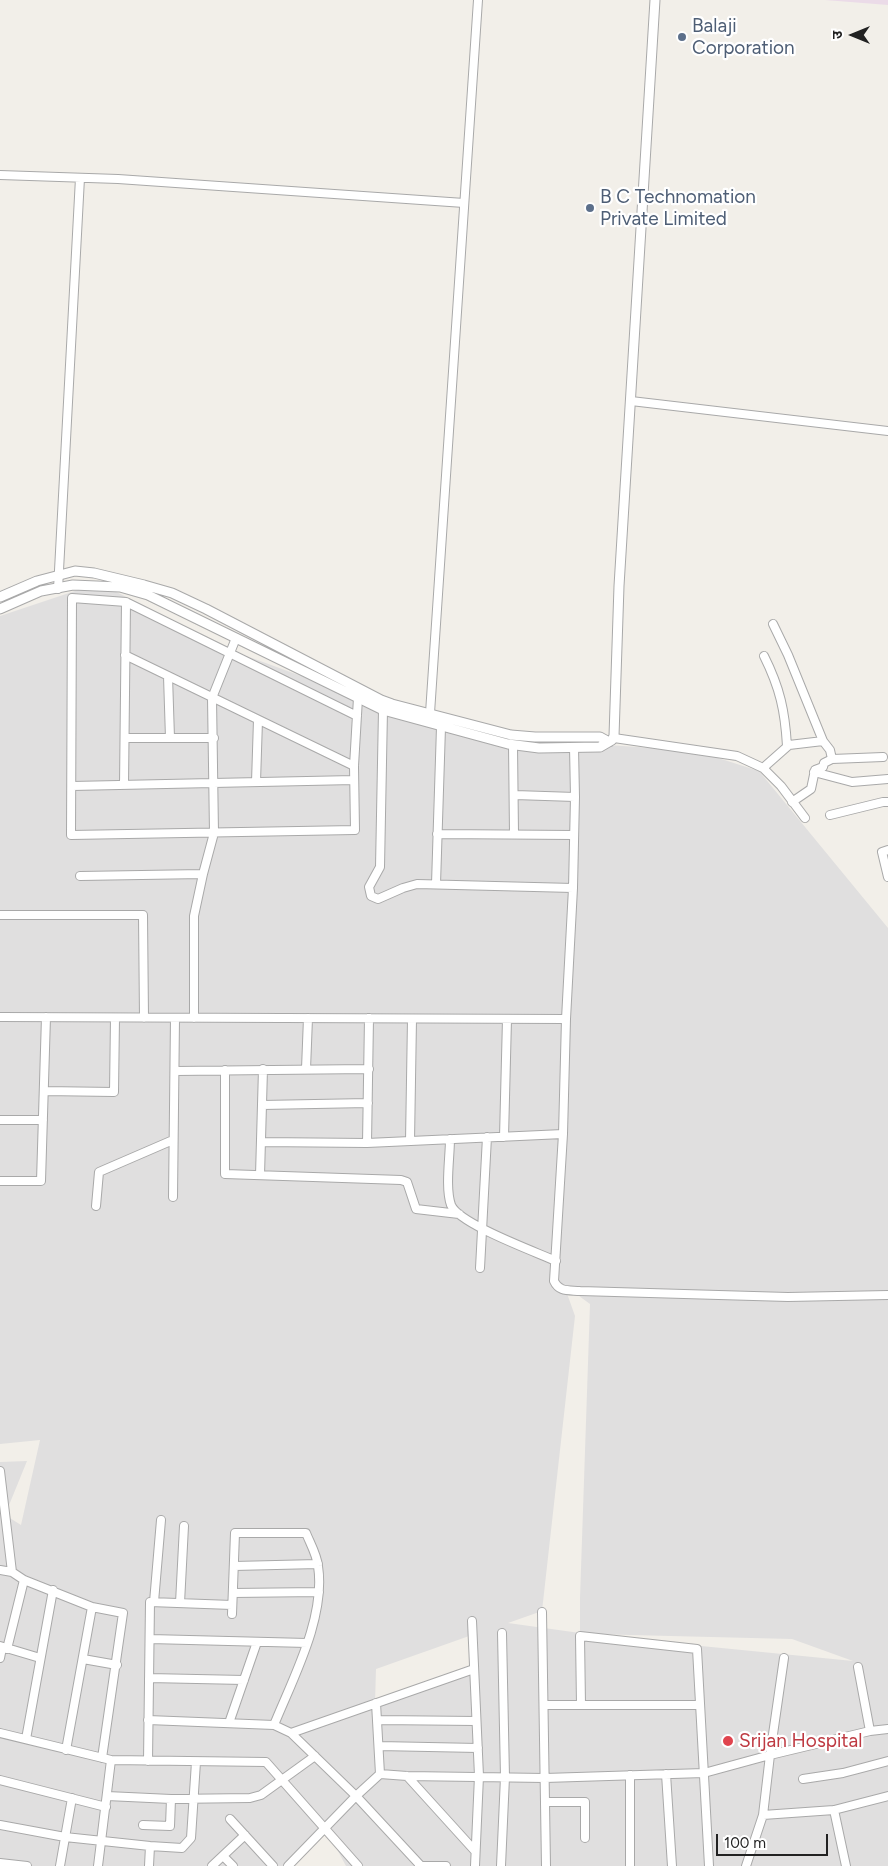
<!DOCTYPE html>
<meta charset="utf-8">
<style>
body{margin:0}
#map{position:relative;width:888px;height:1866px;overflow:hidden;background:#f2efe9;font-family:Figtree,"Noto Sans Devanagari",sans-serif}
canvas{display:block}
.north{position:absolute;left:828px;top:10px;width:50px;height:50px;-webkit-text-stroke:4px #fff;paint-order:stroke;rotate:270deg;font-size:14px;font-weight:700;line-height:20px;text-align:center;color:#222}
.north::after{content:'';display:block;margin:auto;width:18px;height:22px;background:#222;clip-path:polygon(50% 0,100% 100%,50% 72%,0 100%)}
.scale{position:absolute;left:716px;top:1834px;width:112px;height:22px;box-sizing:border-box;border:2px solid #222;border-top:0;padding-left:6px;font-size:15px;line-height:18px;white-space:nowrap;color:#222;-webkit-text-stroke:4px #fff;paint-order:stroke}
</style>
<div id="map">
<canvas width="888" height="1866"></canvas>
<div class="north">उ</div>
<div class="scale">100 m</div>
</div>
<script>
const ctx = document.querySelector('canvas').getContext('2d');
ctx.lineJoin = 'round';
function fillPath(path, color) {
  ctx.fillStyle = color;
  ctx.fill(path, 'evenodd');
}
function stroke(path, color, width, dash) {
  ctx.strokeStyle = color;
  ctx.lineWidth = width;
  ctx.lineCap = dash ? 'butt' : 'round';
  ctx.setLineDash(dash || []);
  ctx.stroke(path);
}
function label(font, color, halo, rows, align = 'center') {
  ctx.font = font + ' Figtree,sans-serif';
  ctx.lineWidth = 4.5;
  ctx.setLineDash([]);
  ctx.textBaseline = 'middle';
  ctx.strokeStyle = halo;
  ctx.fillStyle = color;
  for (const [text, x, y, turn = 0] of rows) {
    ctx.save();
    ctx.translate(x, y);
    ctx.rotate((+turn || 0) * Math.PI / 180);
    ctx.textAlign = isNaN(turn) ? turn : align;
    if (halo) ctx.strokeText(text, 0, 0);
    ctx.fillText(text, 0, 0);
    ctx.restore();
  }
}
fillPath(new Path2D(`
 M99,583L230,650L441,727L576,748L608,745L696,751L759,771L888,928V1866H346L325,1827L287,1866H0V1462L27,1461L5,1515L21,1525L40,1440L0,1444V616ZM564,1285L590,1304L580,1598V1633L508,1623L542,1611L575,1316ZM590,1634L792,1639L853,1661L590,1635ZM472,1635L474,1669L375,1703L376,1669Z`), '#e0dfdf');
fillPath(new Path2D(`
 M825,0H888V5Z`), '#ebdbe8');
const minor = new Path2D(`
 M0,175L118,179L464,203
 M631,401L888,431
 M58,589L80,178
 M773,624L788,655L823,741L830,750L832,759L883,757
 M125,655L354,766
 M764,656C780,688 785,711 787,746
 M168,676L170,738
 M383,710L380,867L369,887L371,896L378,899L403,888L417,884L573,888
 M430,713L478,0
 M357,716L126,602L72,598L71,835L355,830L354,766L358,698
 M125,738H214
 M614,738L737,756L763,768L781,786L805,818
 M513,745L514,834
 M574,747L575,797L573,888L566,1019L563,1134L554,1281C559,1292 568,1290 580,1291L788,1297L888,1295
 M763,768L789,745L823,741
 M814,772L852,782L888,779
 M256,782L258,720
 M124,785L126,602
 M72,786L354,780
 M515,795L575,797
 M792,802L811,789L815,770L823,767L824,763L832,759
 M830,815L883,802H888
 M437,834L574,835
 M888,850L882,852L888,877
 M80,876L203,874
 M436,884L441,727
 M0,915H143L144,1018
 M0,1017L566,1019
 M194,1018V916L203,874L214,833L212,698L236,638
 M306,1069L308,1018
 M225,1070V1174L401,1180L407,1182L416,1209L459,1214
 M175,1071L369,1069
 M44,1091L114,1092L115,1018
 M262,1105L368,1103
 M0,1120H43
 M504,1137L507,1019
 M450,1139C450,1157 445,1188 451,1205C459,1224 536,1252 556,1261
 M410,1141L412,1019
 M261,1142L367,1143L563,1134
 M367,1143L369,1018
 M260,1175L263,1069
 M0,1181H41L46,1017
 M173,1197L175,1018
 M96,1206L99,1172L173,1140
 M480,1268L487,1137
 M0,1471L12,1572
 M234,1566L318,1564
 M0,1570L12,1572L24,1580L92,1607L123,1613L102,1758
 M233,1593L319,1592
 M154,1602L161,1520
 M180,1603L184,1526
 M542,1612L546,1866
 M232,1614L235,1533H306C310,1543 317,1555 318,1566C326,1617 293,1678 274,1725
 M472,1621L479,1776L475,1866
 M150,1639L307,1643
 M0,1646L40,1658
 M7,1649L24,1580
 M0,1658L2,1648
 M83,1659L117,1665
 M858,1667L870,1731
 M149,1678L244,1680
 M544,1705H700
 M581,1705L580,1636L697,1649L709,1866
 M148,1720L274,1725L291,1733L356,1796L420,1865
 M378,1720L476,1721
 M229,1723L257,1642
 M0,1733L111,1760L266,1762L358,1866
 M291,1733L474,1669
 M26,1739L53,1590
 M379,1746L478,1748
 M66,1750L92,1607
 M148,1761L150,1602L232,1605
 M380,1774L407,1776L545,1778L704,1773L770,1755L870,1731L888,1729
 M666,1774L672,1866
 M407,1776L475,1851
 M803,1779L843,1773L888,1761
 M0,1780L106,1807
 M107,1796L171,1799L250,1798L261,1795L315,1756
 M545,1802H585V1838
 M834,1810L846,1866
 M763,1815L834,1810L888,1796
 M230,1819L273,1866
 M0,1825L65,1837L150,1846L182,1848L191,1838L196,1762
 M143,1825L170,1826L171,1799
 M223,1856L233,1866
 M0,1863L27,1866
 M60,1866L72,1798
 M98,1866L111,1760
 M149,1866L150,1846
 M212,1866L245,1835
 M288,1866L356,1796L380,1774L376,1703
 M419,1866H446
 M501,1866L505,1777L502,1633
 M630,1866V1775
 M746,1866L763,1815L770,1755L784,1658`);
const tertiary = new Path2D(`
 M0,597L37,581L75,571L94,573L144,585L172,593L206,609L381,700L392,704L511,735L535,737H600L609,742
 M0,609L41,591L73,585L120,587L148,595L383,710L508,744L539,748L600,747L612,740L614,736L619,586L655,0`);
stroke(minor, '#a9a9a9', 10);
stroke(tertiary, '#a9a9a9', 11);
stroke(minor, '#fff', 8);
stroke(tertiary, '#fff', 9);
for (const [x, y, r, color] of [
 [682,37,5,"#5c6f8a"],
 [590,208,5,"#5c6f8a"],
 [728,1741,6,"#e0444e"]
]) {
  const dot = new Path2D();
  dot.arc(x, y, r, 0, 2 * Math.PI);
  ctx.fillStyle = color;
  ctx.fill(dot);
  stroke(dot, '#fff', 2);
}
label('19px', '#4e5e75', '#fff', [
 ["Balaji",692,26],
 ["Corporation",692,48],
 ["B C Technomation",600,197],
 ["Private Limited",600,219]
], 'left');
label('19px', '#be3a42', '#fff', [
 ["Srijan Hospital",739,1741]
], 'left');
</script>
